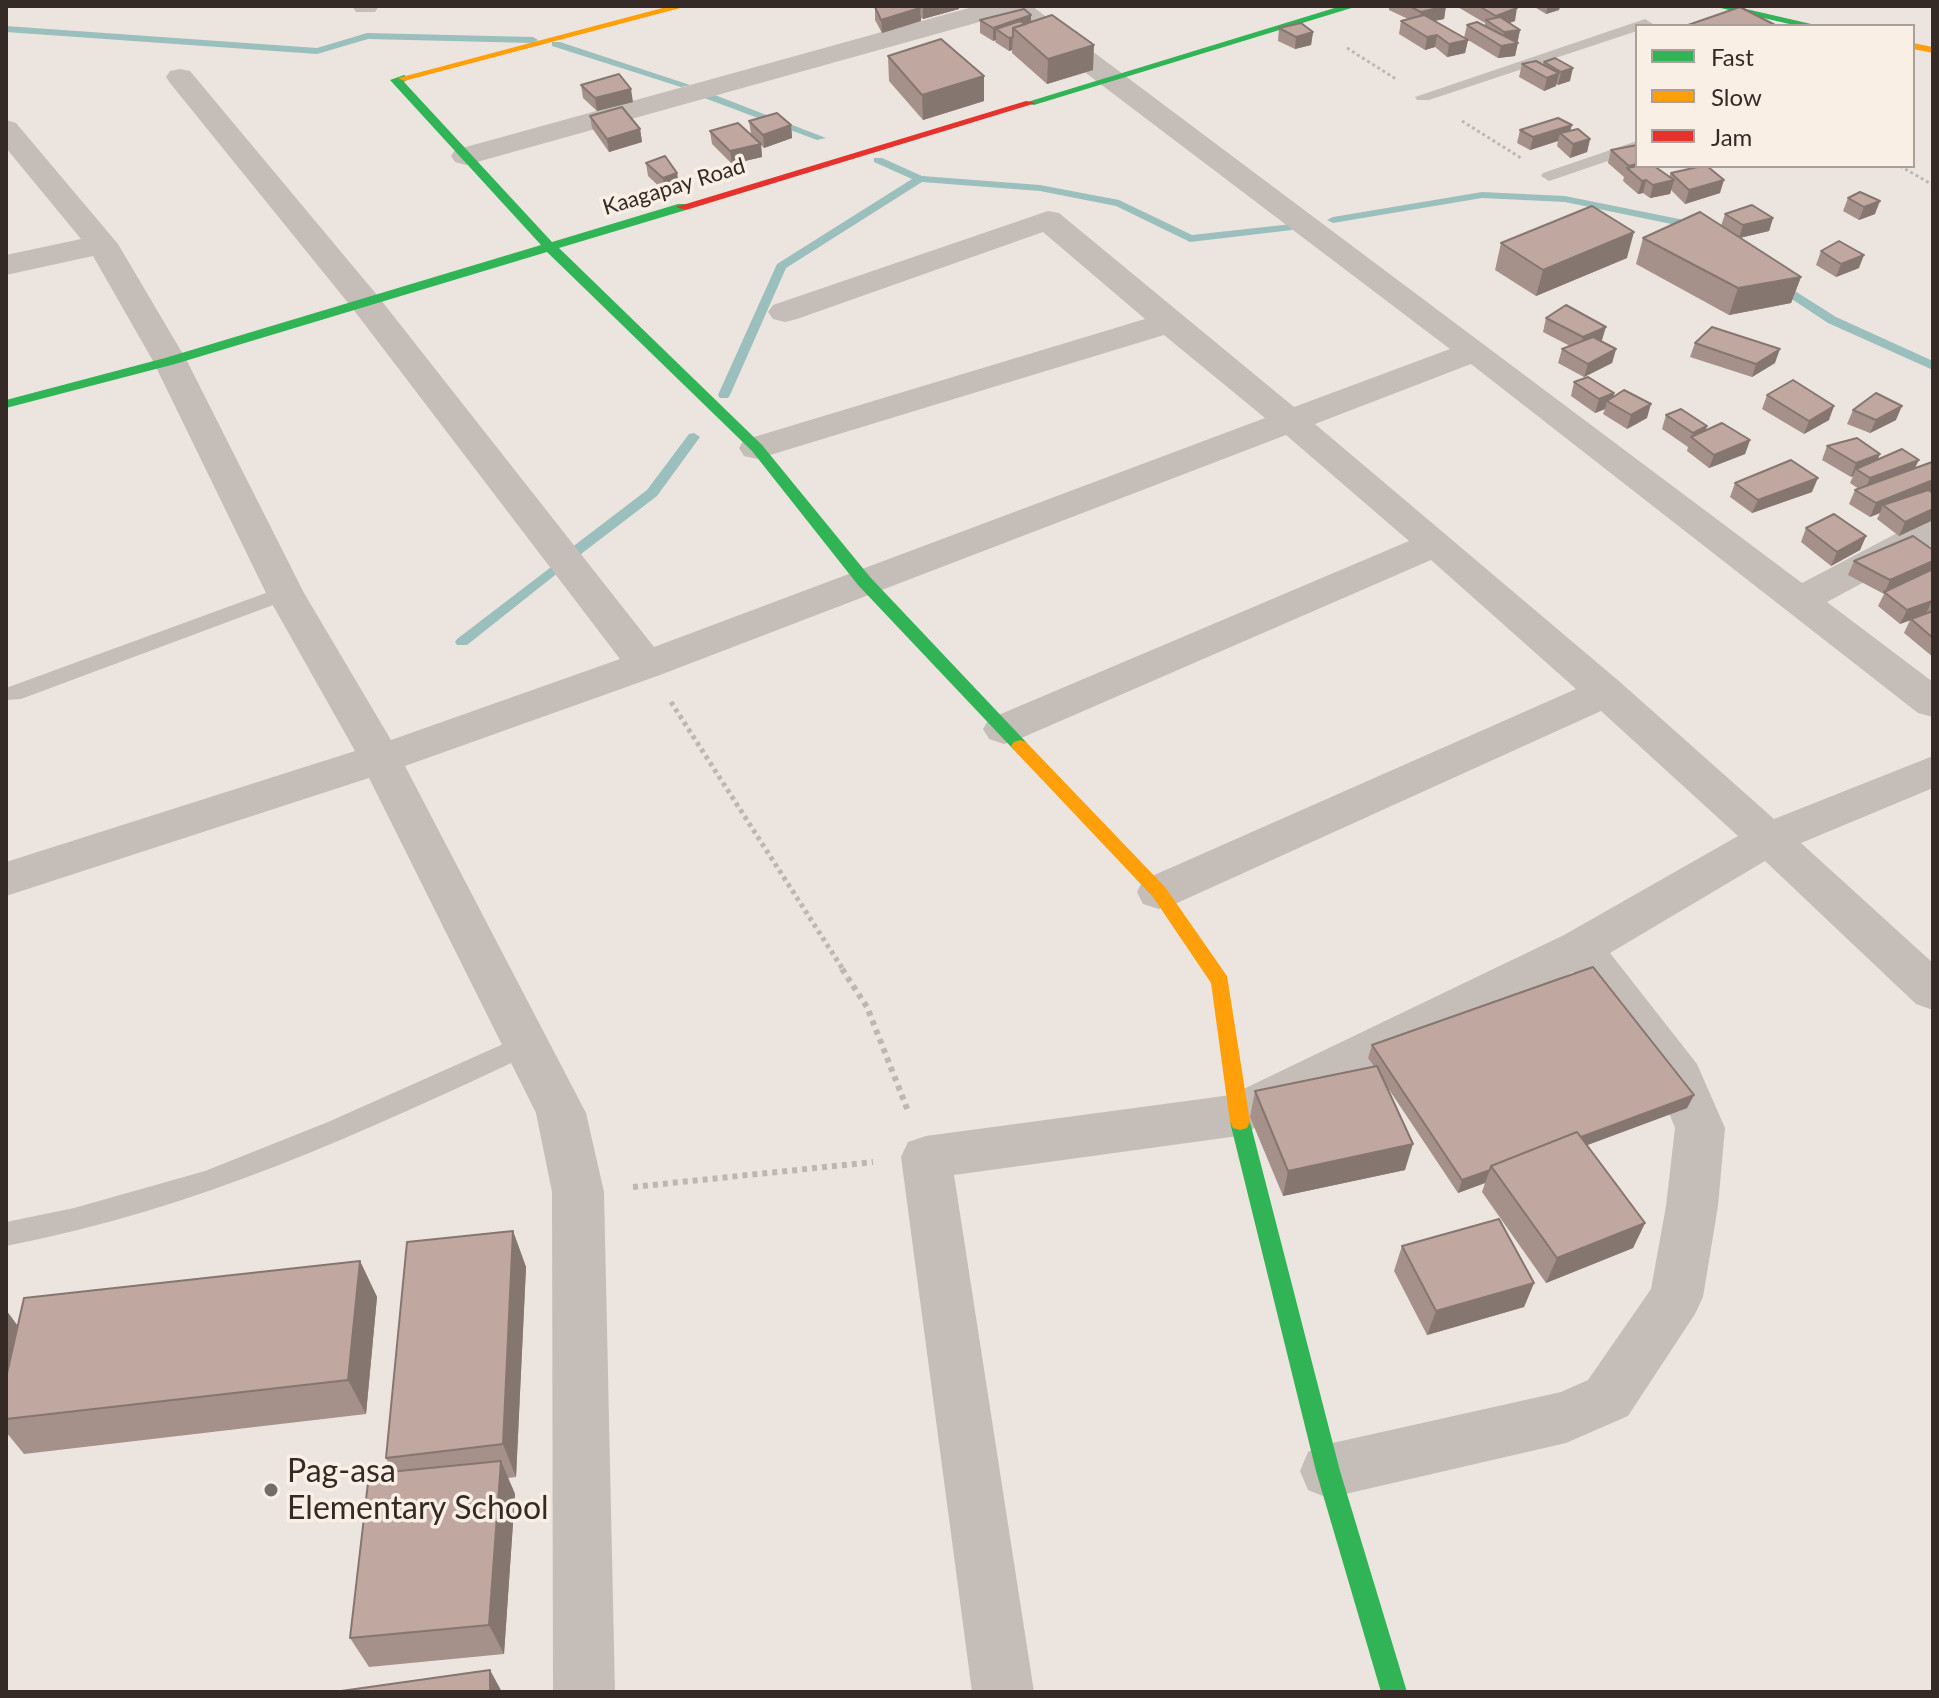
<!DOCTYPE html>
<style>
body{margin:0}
#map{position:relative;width:1939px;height:1698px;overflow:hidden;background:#ece5df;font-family:Lato,sans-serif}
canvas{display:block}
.frame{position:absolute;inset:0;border:8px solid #352a26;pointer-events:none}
.legend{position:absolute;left:1635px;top:24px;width:280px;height:144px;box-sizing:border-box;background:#f9efe5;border:2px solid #aba099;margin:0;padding:10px 14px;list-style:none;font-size:24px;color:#352a26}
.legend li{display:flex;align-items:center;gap:16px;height:40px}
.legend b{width:40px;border:2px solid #aba099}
</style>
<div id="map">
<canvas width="1939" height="1698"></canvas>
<div class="frame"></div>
<ul class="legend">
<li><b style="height:10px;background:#30b455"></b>Fast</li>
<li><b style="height:10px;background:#ff9f0a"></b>Slow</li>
<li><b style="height:10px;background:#e5322d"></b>Jam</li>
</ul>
</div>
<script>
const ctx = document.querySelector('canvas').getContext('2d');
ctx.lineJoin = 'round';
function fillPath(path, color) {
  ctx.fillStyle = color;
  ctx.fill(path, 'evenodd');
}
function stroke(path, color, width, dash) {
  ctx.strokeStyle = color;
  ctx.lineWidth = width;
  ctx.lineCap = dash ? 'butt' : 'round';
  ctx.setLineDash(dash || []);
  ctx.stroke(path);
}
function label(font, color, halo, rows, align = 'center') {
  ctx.font = font + ' Lato,sans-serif';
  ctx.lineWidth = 7;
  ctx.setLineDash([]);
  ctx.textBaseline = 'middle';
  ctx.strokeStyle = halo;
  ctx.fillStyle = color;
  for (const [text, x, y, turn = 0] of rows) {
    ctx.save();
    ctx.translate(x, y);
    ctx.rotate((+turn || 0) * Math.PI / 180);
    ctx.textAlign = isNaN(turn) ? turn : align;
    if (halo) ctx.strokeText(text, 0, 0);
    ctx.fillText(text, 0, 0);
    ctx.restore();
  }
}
fillPath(new Path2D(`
 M6,26L317,48L367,33L533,37L538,40L533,43L368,39L317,54L6,32Z
 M552,42H560L690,85L681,87L552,46Z
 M699,92H707L826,138L817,140L699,96Z
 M874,158H882L922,176L1040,185L1119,200L1192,235L1292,224L1298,227L1292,230L1190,242L1116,206L1040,191L922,182L786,268L730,395L728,398H720L718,395L777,264L912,179L874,162Z
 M1482,192L1565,196L1689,221L1703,231L1697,234L1681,226L1565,202L1482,198L1333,223L1327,220L1333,217Z
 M1776,279L1836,317L1933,361V370L1828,323L1772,286L1770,283Z
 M694,433L700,437L657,496L581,554H571L569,551L571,548L647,490L689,434Z
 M559,561L564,562L566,565L564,568L467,645H457L455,642L457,639Z`), '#9abfbd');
stroke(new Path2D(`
 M1347,48L1396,79
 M1462,121L1521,158
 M1900,166L1933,185`), '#beb6b0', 3, [3, 3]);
stroke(new Path2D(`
 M671,702L844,971`), '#beb6b0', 5, [4, 4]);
stroke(new Path2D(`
 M842,969L867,1007L908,1111
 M633,1187L873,1162`), '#beb6b0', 6, [5, 5]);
fillPath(new Path2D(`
 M1645,19L1656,26H1637V31L1429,100H1417L1415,97Z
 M1637,141V151L1555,179L1549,181L1541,176L1543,173Z
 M285,586L292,588L296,593L292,598L21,699L6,700V688Z
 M528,1033L537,1037L541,1044L537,1051C362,1133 198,1209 6,1246V1222L74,1208L205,1171L328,1122Z`), '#c5bdb8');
fillPath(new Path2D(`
 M352,6H379L375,12H356Z
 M976,6H1032L1802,583L1920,521L1933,517V545L1827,602L1933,682V717L1918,713L1471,364L1315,424L1620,682L1774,819L1933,756V788L1801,843L1933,963V1010L1916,1004L1765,861L1610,953L1697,1064L1725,1128L1718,1206L1703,1297L1695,1314L1628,1416L1566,1443L1328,1498L1308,1490L1300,1471L1308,1452L1328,1444L1561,1392L1588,1380L1651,1289L1666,1206L1675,1128L1659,1088L1573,972L1238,1136L954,1175L1034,1692H972L901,1157L908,1142L926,1136L1231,1095L1564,935L1738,836L1601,711L1175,904L1159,909L1143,904L1137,892L1143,880L1576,689L1431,560L1019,739L1004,744L989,739L983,729L989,719L1409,541L1286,435L660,675L405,766L586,1113L604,1192L615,1692H553L552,1192L536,1113L369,778L6,896V862L355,751L266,593L153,361L93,256L6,275V255L81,239L6,148V120L16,123L118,244L187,361L304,593L391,740L620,659L353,309L170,83L166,77L170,71L180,69L190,71L377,295L654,647L1265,418L1164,335L757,459L744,456L739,448L744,440L1145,319L1043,232L797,319L785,322L773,319L768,312L773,305L1048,211L1059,213L1294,407L1450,349L1008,14L477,162L466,165L455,162L451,156L455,150Z`), '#c5bdb8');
fillPath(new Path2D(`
 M1341,6H1358L1034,105L1024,103Z
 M1712,6H1733L1820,26H1798Z
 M404,75L410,78L404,82L552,242L678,204H686V210L559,248L762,445L870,577L1026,742L1029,746L1026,750H1014L858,585L752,451L547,252L175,364L6,408V400L165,358L541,245L390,80Z
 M1240,1114L1247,1116L1250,1122L1340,1471L1407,1692H1381L1316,1471L1230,1122L1233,1116Z`), '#30b455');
fillPath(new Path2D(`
 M670,6H688L404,81L398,78Z
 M1913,43L1933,47V53L1913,49Z
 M1020,740L1026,742L1165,887L1227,976L1250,1122L1247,1128L1240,1130L1233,1128L1230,1122L1211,983L1153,897L1014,750L1011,746L1014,742Z`), '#ff9f0a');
fillPath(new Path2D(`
 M1026,101L1036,103L686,210L676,207Z`), '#e5322d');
fillPath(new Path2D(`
 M878,6H959V9L923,19L921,18V21L882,33L875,20V7Z
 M1389,6H1446L1444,19L1434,21L1464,38L1467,25L1485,26V23L1456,6H1513L1515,21L1509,23L1520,30L1515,56L1498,58L1468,40L1465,53L1447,57L1435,47L1425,50L1399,34L1401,21L1408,19L1389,10Z
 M1533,6H1560L1559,10L1546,14Z
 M1031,15V22L1093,70L1047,84L1012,53V50L1009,51L995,42L996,40L993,41L980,33V20Z
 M1279,28L1313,32L1311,45L1295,49L1278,41Z
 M888,56L984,101L923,120L889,81Z
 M1555,58L1570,81L1558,85L1556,84V86L1544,91L1519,77L1522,64H1543L1544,62Z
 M581,85L633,102L597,111L583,98Z
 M590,116L640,129L642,142L609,152L592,128Z
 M749,121L791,125L792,138L764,148L761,145L762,157L732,164L712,144L710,131L751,134Z
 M1520,130L1570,131L1590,139L1587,152L1570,158L1557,146L1558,141L1530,150L1517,143Z
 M1611,150L1657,166V168L1669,177L1671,173L1720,193L1685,204L1671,190L1670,194L1650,198L1643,193L1638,194L1623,181L1624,177L1608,163Z
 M646,163L677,173L679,186L664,191L648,176Z
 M1848,198L1875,214L1859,220L1843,211Z
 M1725,214L1773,218L1769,231L1740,238L1801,277L1791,303L1729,315L1636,264L1643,238L1721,226Z
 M1501,243L1627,258L1536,296L1495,270Z
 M1821,251L1859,268L1836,277L1816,265Z
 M1546,318L1602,340L1601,341L1616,349L1612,363L1584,377L1558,363L1562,349L1570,346L1543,332Z
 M1695,343L1775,363L1752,377L1690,357Z
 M1574,382L1614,393V396L1647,418L1627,429L1603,414L1605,409L1595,413L1571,396Z
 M1767,395L1829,420L1804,434L1762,409Z
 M1853,410L1896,420L1870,433L1847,424Z
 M1666,415L1706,430L1750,440L1745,454L1709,468L1687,451L1688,447L1662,429Z
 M1827,446L1915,468L1933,493V520L1899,536L1877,519L1880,513L1870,517L1849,504L1855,490L1859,489L1850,483L1853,476L1851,477L1822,460Z
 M1735,483L1812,492L1752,513L1730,497Z
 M1806,528L1866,536L1860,550L1831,566L1801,542Z
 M1933,550V657L1904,633L1910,620L1900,624L1878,606L1884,594L1848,575L1854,561Z
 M1372,1045L1694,1095L1687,1108L1587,1145L1645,1223L1633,1248L1546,1283L1482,1192L1485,1183L1458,1193L1384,1082L1405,1170L1283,1196L1250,1117L1255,1091L1374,1066L1368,1058Z
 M513,1231L526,1267L516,1477L508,1478L515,1494L504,1654L369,1667L350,1638L393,1472L386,1458Z
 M1402,1246L1534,1283L1524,1307L1427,1335L1394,1271Z
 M360,1261L377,1297L366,1414L24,1454L6,1432V1310L18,1326Z`), '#a5908a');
fillPath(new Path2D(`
 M926,6H959V9L923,19V7Z
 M1446,6L1444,19L1419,24L1421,12Z
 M1548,6H1560L1559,10L1546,14Z
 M920,8L921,21L882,33L881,20Z
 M1517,8L1515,21L1497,27L1494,25L1496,16Z
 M1031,15V28L996,29V40L993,41V28Z
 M1520,30L1517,43L1502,45L1504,32Z
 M1313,32L1311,45L1295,49L1296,37Z
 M1437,35L1435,47L1425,50L1427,37Z
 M1013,37L1012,50L1009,51V38Z
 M1468,40L1465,53L1447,57L1449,44Z
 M1518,43L1515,56L1498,58L1501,46Z
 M1094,45L1093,70L1047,84L1048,59Z
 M1573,68L1570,81L1558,85L1561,72Z
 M1559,73L1556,86L1544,91L1547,78Z
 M984,76V101L923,120L922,95Z
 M631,89L633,102L597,111L595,98Z
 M791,125L792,138L764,148L763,135Z
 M1572,125L1568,138L1560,133L1558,141L1530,150L1533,137Z
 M640,129L642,142L609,152L607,139Z
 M1590,139L1587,152L1570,158L1573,144Z
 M761,144L762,157L732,164L730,151Z
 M677,173L679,186L664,191L663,178Z
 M1646,180L1643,193L1638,194L1642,181Z
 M1674,180L1670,194L1650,198L1653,185Z
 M1724,180L1720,193L1685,204L1689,190Z
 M1880,201L1875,214L1859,220L1864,207Z
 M1773,218L1769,231L1739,238L1743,225Z
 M1634,232L1627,258L1536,296L1543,270Z
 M1864,255L1859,268L1836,277L1841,264Z
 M1801,277L1791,303L1729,315L1738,288Z
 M1606,327L1602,340L1579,351L1583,337Z
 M1616,349L1612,363L1584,377L1588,364Z
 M1780,349L1775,363L1752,377L1756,364Z
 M1614,393L1612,403L1607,401L1605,409L1595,413L1599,399Z
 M1651,404L1647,418L1627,429L1631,415Z
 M1834,406L1829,420L1804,434L1809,421Z
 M1902,406L1896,420L1870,433L1876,420Z
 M1707,426L1703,440L1692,437L1693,433Z
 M1750,440L1745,454L1709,468L1714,455Z
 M1880,454L1874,468L1856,469L1853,476L1851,477L1856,463Z
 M1919,460L1912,474L1864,492L1870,478Z
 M1818,478L1812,492L1752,513L1758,500Z
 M1933,480V492L1888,509L1883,505L1880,513L1870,517L1876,503Z
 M1933,509V520L1899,536L1905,522Z
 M1866,536L1860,550L1831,566L1837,552Z
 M1933,561V572L1884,592V594L1890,580Z
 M1932,601L1925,615L1900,624L1907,610Z
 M1694,1095L1687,1108L1499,1178L1493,1169Z
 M1413,1144L1405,1170L1283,1196L1288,1171Z
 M1490,1170L1485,1183L1458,1193L1462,1180Z
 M1645,1223L1633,1248L1546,1283L1557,1258Z
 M513,1231L526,1267L516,1477L503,1444Z
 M360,1261L377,1297L366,1414L348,1380Z
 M1534,1283L1524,1307L1427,1335L1436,1311Z
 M6,1310L27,1339L6,1419Z
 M501,1461L515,1494L504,1654L489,1625Z
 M490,1670L502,1692H490Z`), '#867670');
const building = new Path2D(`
 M878,6H918L920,8L881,20L875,7Z
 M1409,6H1446L1421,12Z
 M1479,6H1513L1517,8L1496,16Z
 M1740,7L1777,26H1690L1688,25Z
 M1024,9L1031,15L993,28L980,20Z
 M1052,15L1094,45L1048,59L1013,28Z
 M1424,15L1468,40L1449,44L1437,35L1427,37L1401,21Z
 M1500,17L1520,30L1504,32L1486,20Z
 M1020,21L1026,24L1013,28V37L1009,38L996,29Z
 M1477,22L1518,43L1501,46L1467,25Z
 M1301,23L1313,32L1296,37L1279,28Z
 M941,39L984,76L922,95L888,56Z
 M1555,58L1573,68L1561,72L1544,62Z
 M1536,61L1559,73L1547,78L1522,64Z
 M619,74L631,89L595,98L581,85Z
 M622,107L640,129L607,139L590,116Z
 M777,113L791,125L763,135L749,121Z
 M1558,118L1572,125L1533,137L1520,130Z
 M738,123L761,144L730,151L710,131Z
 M1578,129L1590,139L1573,144L1560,133Z
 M1637,145V164L1629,166L1611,150Z
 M665,156L677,173L663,178L646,163Z
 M1638,166H1654L1674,180L1653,185L1646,180L1642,181L1627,168Z
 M1702,166H1707L1724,180L1689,190L1671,173Z
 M1860,192L1880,201L1864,207L1848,198Z
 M1752,205L1773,218L1743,225L1725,214Z
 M1592,206L1634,232L1543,270L1501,243Z
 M1700,212L1801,277L1738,288L1643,238Z
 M1839,241L1864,255L1841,264L1821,251Z
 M1566,305L1606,327L1583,337L1546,318Z
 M1712,327L1780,349L1756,364L1695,343Z
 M1593,337L1616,349L1588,364L1562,349Z
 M1588,377L1614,393L1599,399L1574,382Z
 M1793,380L1834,406L1809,421L1767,395Z
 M1624,390L1651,404L1631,415L1607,401Z
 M1876,393L1902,406L1876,420L1853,410Z
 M1681,409L1707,426L1693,433L1666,415Z
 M1722,423L1750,440L1714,455L1691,437Z
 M1857,438L1880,454L1856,463L1827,446Z
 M1902,449L1919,460L1870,478L1856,469Z
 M1791,460L1818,478L1758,500L1735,483Z
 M1932,462L1933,480L1876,503L1855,490Z
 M1928,490L1933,493V509L1905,522L1883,505Z
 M1834,514L1866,536L1837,552L1806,528Z
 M1913,536L1933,550V561L1890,580L1854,561Z
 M1933,569V602L1932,601L1907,610L1884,592Z
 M1933,611V638L1911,619Z
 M1593,967L1694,1095L1581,1137L1577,1132L1491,1166L1490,1170L1462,1180L1372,1045Z
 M1377,1066L1413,1144L1288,1171L1255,1091Z
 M1577,1132L1645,1223L1557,1258L1491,1166Z
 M1499,1219L1534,1283L1436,1311L1402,1246Z
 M513,1231L503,1444L386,1458L407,1242Z
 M360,1261L348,1380L6,1419V1378L24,1298Z
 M501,1461L489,1625L350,1638L369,1474Z
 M490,1670V1692H334Z`);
fillPath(building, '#c0a8a0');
stroke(building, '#867670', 2);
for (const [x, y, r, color] of [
 [271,1490,8,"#756b67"]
]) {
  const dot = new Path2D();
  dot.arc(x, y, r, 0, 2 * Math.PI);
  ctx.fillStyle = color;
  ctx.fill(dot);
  stroke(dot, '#f9efe5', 3);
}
label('22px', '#352a26', '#f9efe5', [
 ["Kaagapay Road",674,187,-17]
]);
label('32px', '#352a26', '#f9efe5', [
 ["Pag-asa",287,1472],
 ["Elementary School",287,1509]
], 'left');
</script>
